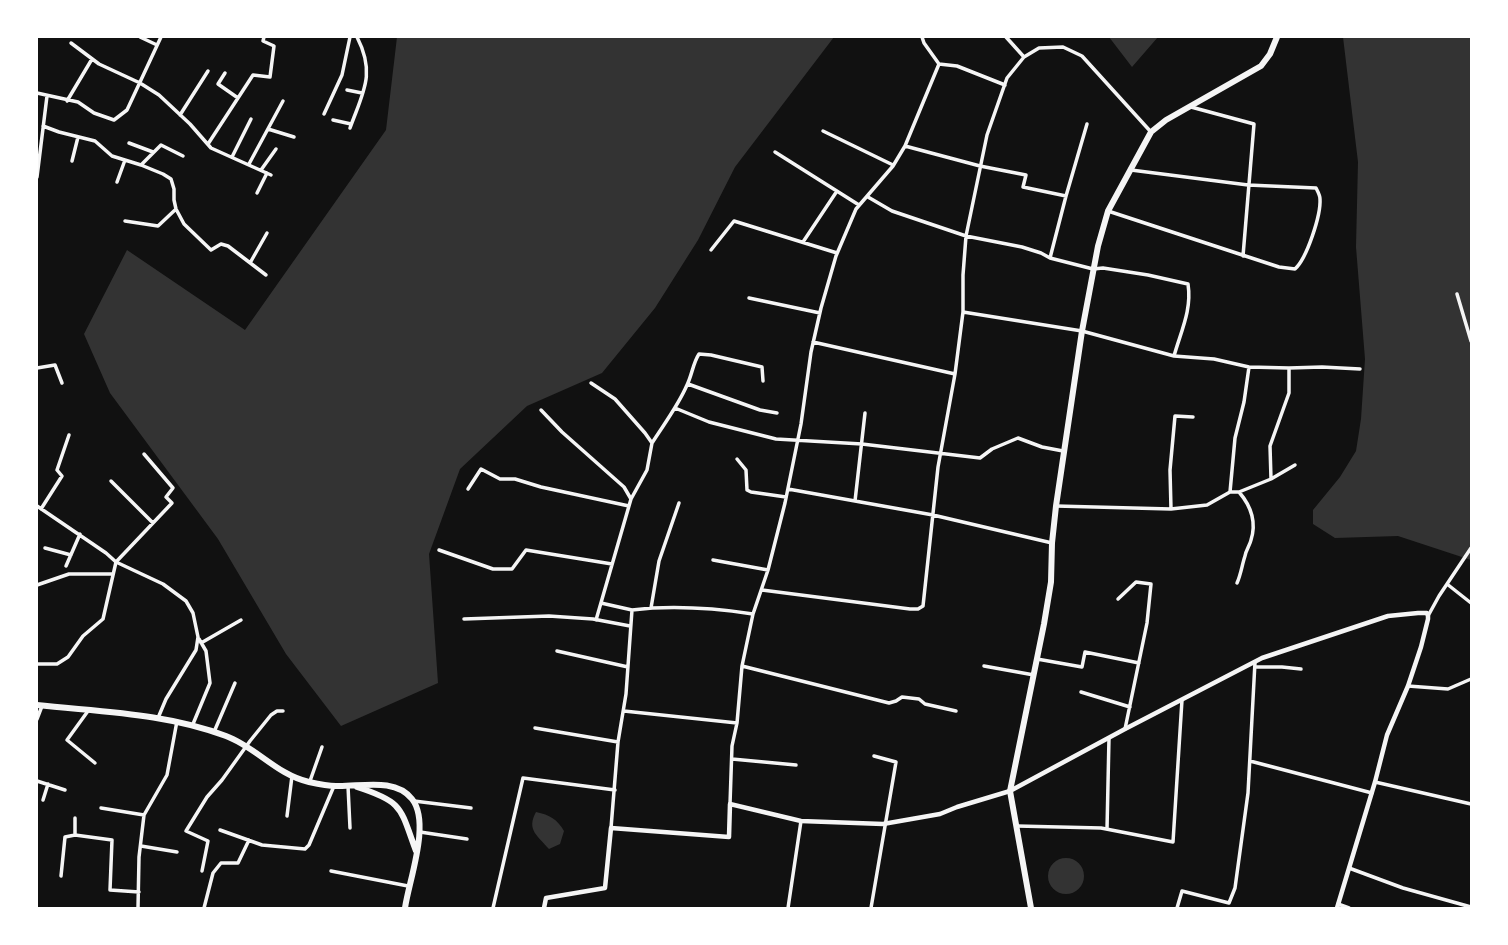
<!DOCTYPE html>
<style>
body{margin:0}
#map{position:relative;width:1508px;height:945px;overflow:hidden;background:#111;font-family:Inter,sans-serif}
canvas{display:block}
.frame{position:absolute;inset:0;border:38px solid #fff;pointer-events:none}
</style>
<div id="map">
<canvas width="1508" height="945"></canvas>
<div class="frame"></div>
</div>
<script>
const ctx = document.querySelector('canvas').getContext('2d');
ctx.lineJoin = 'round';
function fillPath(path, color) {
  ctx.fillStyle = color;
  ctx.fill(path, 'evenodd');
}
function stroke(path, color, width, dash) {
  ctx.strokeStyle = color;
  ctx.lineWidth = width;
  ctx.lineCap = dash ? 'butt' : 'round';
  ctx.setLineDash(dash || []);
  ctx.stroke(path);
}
fillPath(new Path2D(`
 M397,37H834L735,167L698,240L655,308L602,373L527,406L460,469L429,554L438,683L341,726L286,654L218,539L110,393L84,334L127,250L245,330L386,130Z
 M1109,37H1158L1132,67Z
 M1343,37H1471V560L1398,536L1335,538L1313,524V510L1340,477L1356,451L1361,419L1365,359L1356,247L1358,162Z
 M536,812C550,815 557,819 564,831L560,844L549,849C538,836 526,830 536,812Z
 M1048 876a18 18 0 1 1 36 0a18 18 0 1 1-36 0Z`), '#333');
stroke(new Path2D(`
 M140,37L157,45
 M1006,37L1024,57
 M71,43L99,64L140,83L159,95L190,124L211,148L271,175
 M939,64L957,66L1005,85
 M225,73L218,84L238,98
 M347,90L362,93
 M37,93L78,102L94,113L114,120L127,110L161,37
 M67,101L92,59
 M1191,107L1254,124L1243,256
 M324,114L342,75L350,37
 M180,115L208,71
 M333,120L351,124
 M43,126L59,132L95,141L112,156L141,165L163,174L171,179L174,189V200L176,209L184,224L211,250L221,244L228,246L266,275
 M350,128C363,92 376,74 357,37
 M268,129L294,137
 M823,131L893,165
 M1151,132L1082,56L1063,47L1039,48L1024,57L1007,78L987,135L966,236L963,275V312L1082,331L1174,356L1214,359L1249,367L1289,368V393L1270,446L1271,479
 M129,143L153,152
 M208,144L253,75L270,77L274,46L263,41L264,37
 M905,146L980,166L1026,175L1023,187L1066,196
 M775,152L859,205
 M232,157L251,119
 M72,161L78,137
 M249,164L283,101
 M141,165L161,145L183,156
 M261,170L276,149
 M37,177L47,96
 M117,182L125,160
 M257,193L267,173
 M868,197L892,211L966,236L1022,247L1041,253L1050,258L1093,269L1103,268L1148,275L1188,284C1192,310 1181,331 1174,356
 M1108,211L1279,267L1295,269C1307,258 1321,215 1320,199C1320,195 1318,192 1316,188L1248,185L1131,170
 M125,221L158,226L175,210
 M803,242L837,191
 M711,250L734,221L837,253
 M1050,258L1066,196L1087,124
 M250,263L267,233
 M1457,294L1471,341
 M749,298L820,313
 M37,368L55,365L62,383
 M1289,368L1322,367L1360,369
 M955,374L963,312
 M591,383L615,399L645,433L652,443L647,470L631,499
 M688,384L760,410L777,413
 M675,408L709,422L776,439L862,444L980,458L992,449L1018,438L1042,447L1063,451
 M541,410L562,432L624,487L631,499L596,620
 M652,443C664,424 678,406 687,385C692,375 693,363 699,354L711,355L762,367L763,381
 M144,454L173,488L166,497L172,503L116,562L163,584L186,601L193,613L198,637L196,650L166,699L158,718
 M737,459L746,470L747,490L751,492L786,497
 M111,481L153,523
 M468,489L481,469L500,479H515L541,487L629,506
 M788,489L933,515L1052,543
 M1230,492L1235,438L1244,402L1249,367
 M855,501L865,413
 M37,506L106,553L116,562L103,619L83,636L68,657L57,664H37
 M1056,506L1171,509L1207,505L1230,492H1239L1271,479L1295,465
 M41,509L62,476L57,470L69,435
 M1171,509L1170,470L1175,416L1193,417
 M45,548L71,555
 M439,550L493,569H512L526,550L612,564
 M713,560L768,570
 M66,566L80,534
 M1237,583C1241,574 1242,565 1245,556C1246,550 1250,545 1251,540C1257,521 1251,506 1239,492
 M1447,584L1471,603
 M37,585L69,574H113
 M762,590L910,609H918L923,606L938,467L955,374L813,342
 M1118,599L1136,582L1151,584L1147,623L1125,729
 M601,603L632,610
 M651,608L659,561L679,503
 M753,614L768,570L785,503L801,424L811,352L821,308L836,256L856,209L893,166L905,146L939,64L924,43L922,37
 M1428,616L1439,596L1471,548
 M464,619L549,616L593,619L630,626
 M201,643L241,620
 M557,651L628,667
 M1037,659L1082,667L1085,652L1139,663
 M742,666L889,703L896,701L902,697L919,699L925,704L956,711
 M984,666L1034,675
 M1255,667H1282L1301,669
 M1408,686L1448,689L1471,679
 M1081,692L1130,707
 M88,711L67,740L95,763
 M624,711L737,723
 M37,719L42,706
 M193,724L210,683L206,651L199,639
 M535,728L618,742
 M214,732L235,683
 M732,759L796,765
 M1250,761L1372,793
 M37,781L65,790
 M310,781L322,747
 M1375,782L1471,804
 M348,786L350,828
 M43,800L48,784
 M414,801L471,808
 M101,808L144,815
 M287,816L292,776
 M75,818V835L112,840L110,890L139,892
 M1017,826L1101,828L1173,842L1182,700
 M611,828L618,742L626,694L632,610C673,605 713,608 753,614L742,666L737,723L732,746L730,804
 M1107,829L1109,738
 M220,830L262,845L305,849L309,845L334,786
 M420,832L467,839
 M141,846L177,852
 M1349,868L1403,888L1471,907
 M202,871L208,841L186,831L207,797L222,780L250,741L271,715L277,711H283
 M331,871L408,886
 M61,876L65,837L75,835
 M1338,904L1349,908
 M138,908L139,857L144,815L167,775L177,721
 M204,908L213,873L221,863H238L249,840
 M493,908L523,778L615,790
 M788,908L801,821
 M871,908L896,762L874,756
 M1177,908L1182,891L1229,903L1235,888L1248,793L1255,662`), '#f5f5f5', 3.5);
stroke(new Path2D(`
 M544,908L546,898L605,888L611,828L729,837L730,804L801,821L883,824L940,814L957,807L1010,791L1125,729L1262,658L1388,616L1418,613H1427L1428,616V619L1421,647L1408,686L1387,735L1375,782L1337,908`), '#f5f5f5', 4.5);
stroke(new Path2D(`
 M37,705C100,712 166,713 226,736C256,747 277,775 309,782C318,784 327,786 336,786C360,787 395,777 412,799C431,823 409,880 405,908
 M357,787C404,802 400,808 416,851
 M1031,908L1010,791L1044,624L1051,582L1052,543L1056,506L1082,331L1098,246L1108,211L1151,132L1166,120L1261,66L1270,54L1277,37`), '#f5f5f5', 6);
</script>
